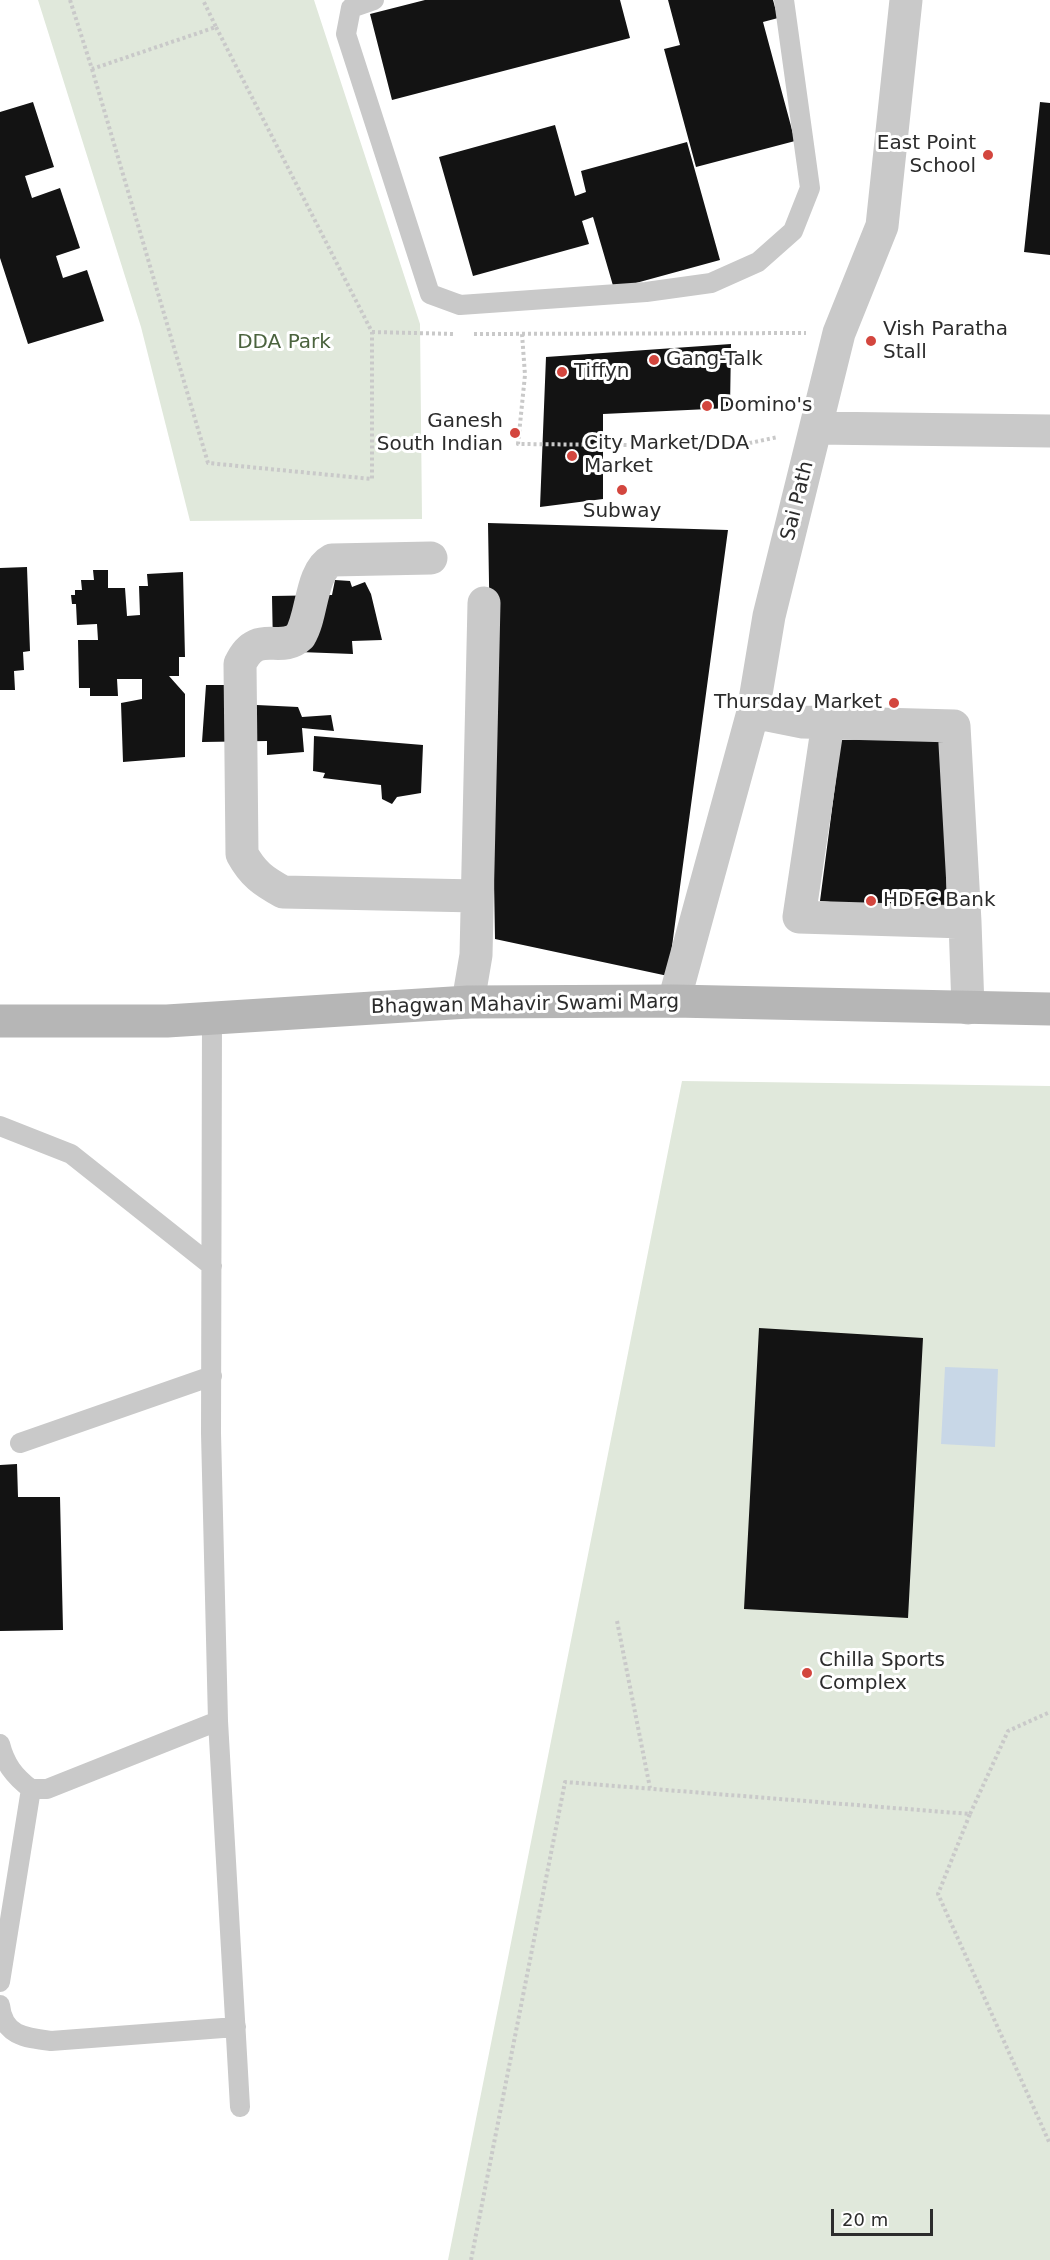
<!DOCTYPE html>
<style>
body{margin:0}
#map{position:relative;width:1050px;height:2260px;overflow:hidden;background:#fff;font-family:"DejaVu Sans",sans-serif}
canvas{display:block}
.scale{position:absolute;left:831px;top:2209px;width:102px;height:27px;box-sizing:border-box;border:3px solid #2c2c2c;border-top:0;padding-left:8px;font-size:18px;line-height:21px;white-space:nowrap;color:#2c2c2c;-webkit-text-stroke:4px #fff;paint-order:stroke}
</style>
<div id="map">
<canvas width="1050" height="2260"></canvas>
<div class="scale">20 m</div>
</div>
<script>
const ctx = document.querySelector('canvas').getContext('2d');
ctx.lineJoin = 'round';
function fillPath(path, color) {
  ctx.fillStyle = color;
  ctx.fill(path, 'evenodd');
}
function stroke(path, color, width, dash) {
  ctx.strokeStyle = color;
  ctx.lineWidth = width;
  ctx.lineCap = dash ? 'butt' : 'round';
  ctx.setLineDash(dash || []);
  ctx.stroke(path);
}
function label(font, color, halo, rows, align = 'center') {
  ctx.font = font + ' "DejaVu Sans",sans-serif';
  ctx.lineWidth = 6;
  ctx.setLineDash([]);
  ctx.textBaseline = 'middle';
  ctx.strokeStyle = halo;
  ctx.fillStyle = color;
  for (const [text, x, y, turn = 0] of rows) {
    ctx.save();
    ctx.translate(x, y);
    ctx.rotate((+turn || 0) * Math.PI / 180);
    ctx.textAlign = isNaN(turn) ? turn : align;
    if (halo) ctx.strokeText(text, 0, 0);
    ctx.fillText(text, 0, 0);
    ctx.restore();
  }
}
fillPath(new Path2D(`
 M38,0H314L420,324L422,519L190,521L141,327Z
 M682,1081L1050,1086V2260H448Z`), '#e0e8db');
fillPath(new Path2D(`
 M945,1367L998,1369L995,1447L941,1444Z`), '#c8d7e7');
fillPath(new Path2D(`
 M425,0H620L630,38L392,100L370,14Z
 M668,0H773L778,18L763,22L795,141L696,167L664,49L680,45Z
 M33,102L54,167L25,176L32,198L60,188L80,248L56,256L63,278L87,270L104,321L28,344L0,258V112Z
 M1040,102L1050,103V255L1024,252Z
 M555,125L575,196L586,192L581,171L687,142L720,260L614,289L593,217L582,221L589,244L473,276L439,157Z
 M731,344L730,408L603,414V499L540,507L546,357Z
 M488,523L728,530L668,976L495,939Z
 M27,567L30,651L23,652L24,670L14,671L15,690H0V568Z
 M93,570H108V588H125L127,616L140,615L139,586H148L147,574L183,572L185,657H179V676H169L185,694V757L123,762L121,703L142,699V679H117L118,696H90V688H79L78,640H98L97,624L77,625L76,604H72L71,595H75V590H82L81,580H94Z
 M335,580L350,581L352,587L365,582L371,594L382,640L352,641L353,654L300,652L273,648L272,596L332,595Z
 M206,685H229L236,704L298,707L302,717L331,715L334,731L302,728L304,752L267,755V741L202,742Z
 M314,736L423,745L421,793L397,797L392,804L382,799L381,785L323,778L325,773L313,771Z
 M944,738L947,913L820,901L841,740Z
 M759,1328L923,1338L908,1618L744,1609Z
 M17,1464L18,1497H60L63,1630L0,1631V1465Z`), '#131313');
stroke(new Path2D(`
 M70,0L92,69L216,27L203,0
 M92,69L208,463L372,479V332L216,27
 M372,332L455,334
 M474,334L806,333
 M522,334L525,375L518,444L736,446L778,437
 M617,1621L650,1788
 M970,1814L1008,1731L1050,1712
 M471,2260L565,1782L970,1814L938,1894L1050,2144`), '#c9c9c9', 4, [3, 3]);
stroke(new Path2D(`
 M374,0L351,8L346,34L430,294L460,305L646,292L711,283L758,262L793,231L810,188L784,0
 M212,1018L211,1433L218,1721L240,2107
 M0,1126L71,1154L212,1266
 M20,1443L212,1376
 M0,1744C5,1764 14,1776 31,1789H47L218,1721
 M0,1982L31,1789
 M0,2005C3,2036 26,2038 51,2041L236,2027`), '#c9c9c9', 20);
stroke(new Path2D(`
 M816,428L1050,431
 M431,558L332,560C310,572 313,615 300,636C280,655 257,627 240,664L242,854C253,874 263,881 283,892L477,896
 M753,712L803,722L954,726L965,922L799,917L828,723
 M965,922L968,1008
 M674,1001L753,712L769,616L839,333L882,226L906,0
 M468,1002L476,955L484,603`), '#c9c9c9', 33);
stroke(new Path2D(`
 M0,1021H167L468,1002L674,1001L1050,1009`), '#b6b6b6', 33);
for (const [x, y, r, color] of [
 [988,155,6,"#d3463e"],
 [871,341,6,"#d3463e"],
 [654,360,6,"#d3463e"],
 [562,372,6,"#d3463e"],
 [707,406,6,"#d3463e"],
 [515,433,6,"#d3463e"],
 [572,456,6,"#d3463e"],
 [622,490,6,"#d3463e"],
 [894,703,6,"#d3463e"],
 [871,901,6,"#d3463e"],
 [807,1673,6,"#d3463e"]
]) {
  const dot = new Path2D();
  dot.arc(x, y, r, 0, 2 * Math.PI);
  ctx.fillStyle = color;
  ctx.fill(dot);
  stroke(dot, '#fff', 2);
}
label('20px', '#2c2c2c', '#fff', [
 ["East Point",976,144,"right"],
 ["School",976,167,"right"],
 ["Vish Paratha",883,330],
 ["Stall",883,353],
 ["Gang-Talk",666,360],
 ["Tiffyn",574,372],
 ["Domino's",719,406],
 ["Ganesh",503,422,"right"],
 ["South Indian",503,445,"right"],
 ["City Market/DDA",584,444],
 ["Market",584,467],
 ["Subway",622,512,"center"],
 ["Thursday Market",882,703,"right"],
 ["HDFC Bank",883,901],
 ["Chilla Sports",819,1661],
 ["Complex",819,1684]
], 'left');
label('20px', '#4b633e', '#fff', [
 ["DDA Park",284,343]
]);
label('20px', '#2c2c2c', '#fff', [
 ["Sai Path",798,501,-76],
 ["Bhagwan Mahavir Swami Marg",525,1005,-1]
]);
</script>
